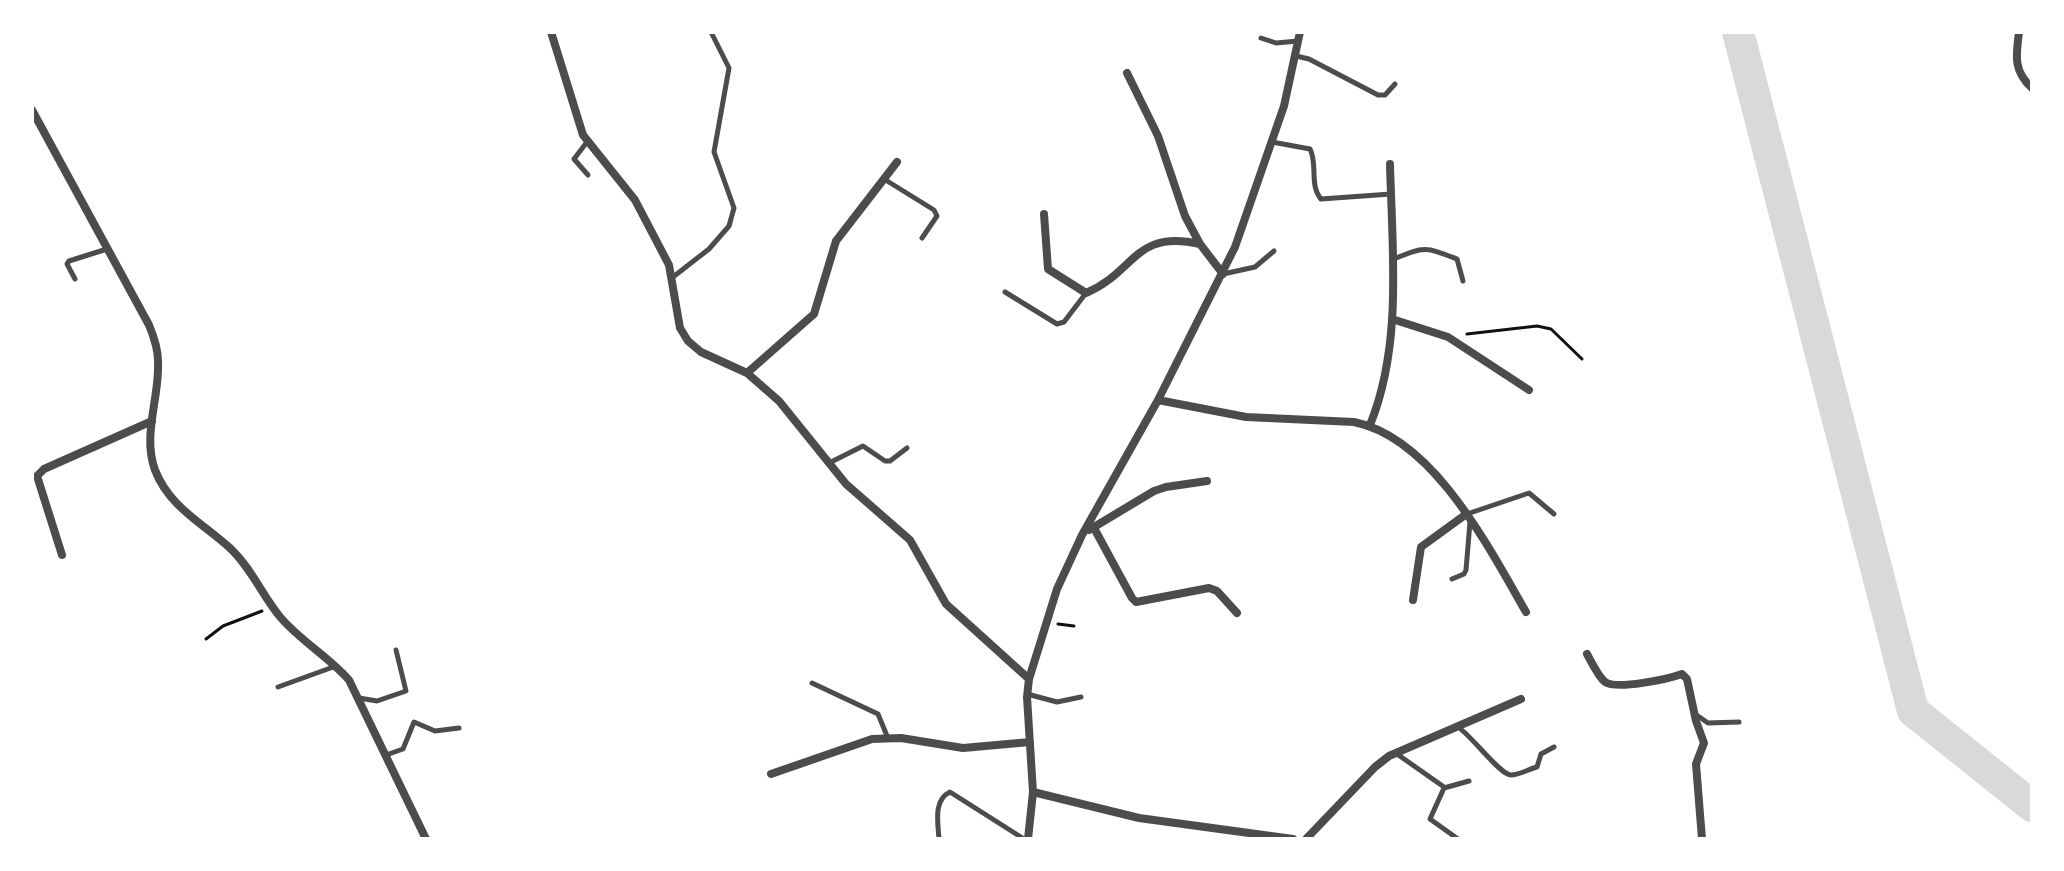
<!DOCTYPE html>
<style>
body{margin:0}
#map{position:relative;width:2064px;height:871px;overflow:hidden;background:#fff;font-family:"Asap Condensed",sans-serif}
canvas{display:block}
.frame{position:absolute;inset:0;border:34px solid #fff;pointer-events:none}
</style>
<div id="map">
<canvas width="2064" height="871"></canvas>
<div class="frame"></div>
</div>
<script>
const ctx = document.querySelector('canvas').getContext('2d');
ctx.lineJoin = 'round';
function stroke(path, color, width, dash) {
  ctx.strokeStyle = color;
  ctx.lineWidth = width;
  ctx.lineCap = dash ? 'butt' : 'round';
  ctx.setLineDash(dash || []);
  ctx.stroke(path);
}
stroke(new Path2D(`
 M1738,32L1913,711L2032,806`), '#d9d9d9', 32);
stroke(new Path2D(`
 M1467,334L1537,326L1551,329L1582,359
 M1058,624L1074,626
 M206,639L223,626L262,611`), '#111', 3);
stroke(new Path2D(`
 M1261,38L1276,43L1298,41
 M1296,56L1309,59L1378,95H1385L1395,84
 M587,142L574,159L588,175
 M1272,142L1310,149C1318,164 1309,185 1321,199L1391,194
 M884,179L934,210L937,216L922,238
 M1394,259C1425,246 1426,247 1457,259L1463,281
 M1223,274L1255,267L1274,251
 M673,277L709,249L729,226L734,208L714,152L729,68L711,32
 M75,279L67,264L69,261L107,249
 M1005,292L1057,324L1064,322L1086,293
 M829,463L863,446L885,461H890L907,448
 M1467,514L1529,493L1554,514
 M1452,579L1464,574L1466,570L1470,522
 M812,683L878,714L887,736
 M278,687L336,666
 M1027,694L1057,702L1081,697
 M359,698L377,701L406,691L396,650
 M1695,714L1708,723L1739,722
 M1458,727C1472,736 1500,775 1511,775C1519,775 1529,769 1537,767L1541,754L1554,747
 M1397,754L1444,787
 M386,755L403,749L414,722L435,731L459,728
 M939,839C938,823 933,800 950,792L1024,839
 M1458,839L1430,819L1444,788L1469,781`), '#4c4c4c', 5);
stroke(new Path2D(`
 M551,32L583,135L635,200L669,265L680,328L688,341L701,352L747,373L779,401L846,484L910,540L946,604L1029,679
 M2019,32C2016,55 2013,71 2032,88
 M1127,73L1158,136L1185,216L1200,244L1223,274
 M32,110L149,325C154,337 158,348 158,361C160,397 142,435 155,470C169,507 204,524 231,549C252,569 263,597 281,618C302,642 329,657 349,680L426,839
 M1044,214L1048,269L1086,293C1136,272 1134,229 1200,244
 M1392,319L1448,337L1529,390
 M747,373L814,314L836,241L897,162
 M1158,400L1246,417L1354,422C1433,438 1488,546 1526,612
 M1370,425C1403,344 1392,249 1390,164
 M1094,528L1132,598L1136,602L1209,588L1217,591L1237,613
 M1089,530L1154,491L1166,487L1207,481
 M62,555L37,476L44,469L152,421
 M1413,600L1421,547L1465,515
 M1587,654C1592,663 1598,676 1605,682C1617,690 1668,679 1682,674L1687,679L1696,721L1704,743L1696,764L1702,839
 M771,774L872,739L901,738L963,748L1030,742
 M1033,792L1139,818L1293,839
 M1028,839L1033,792L1027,697L1029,679L1057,589L1082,535L1158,400L1235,247L1284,106L1300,32
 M1306,839L1375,767L1389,756L1521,699`), '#4c4c4c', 8);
</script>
